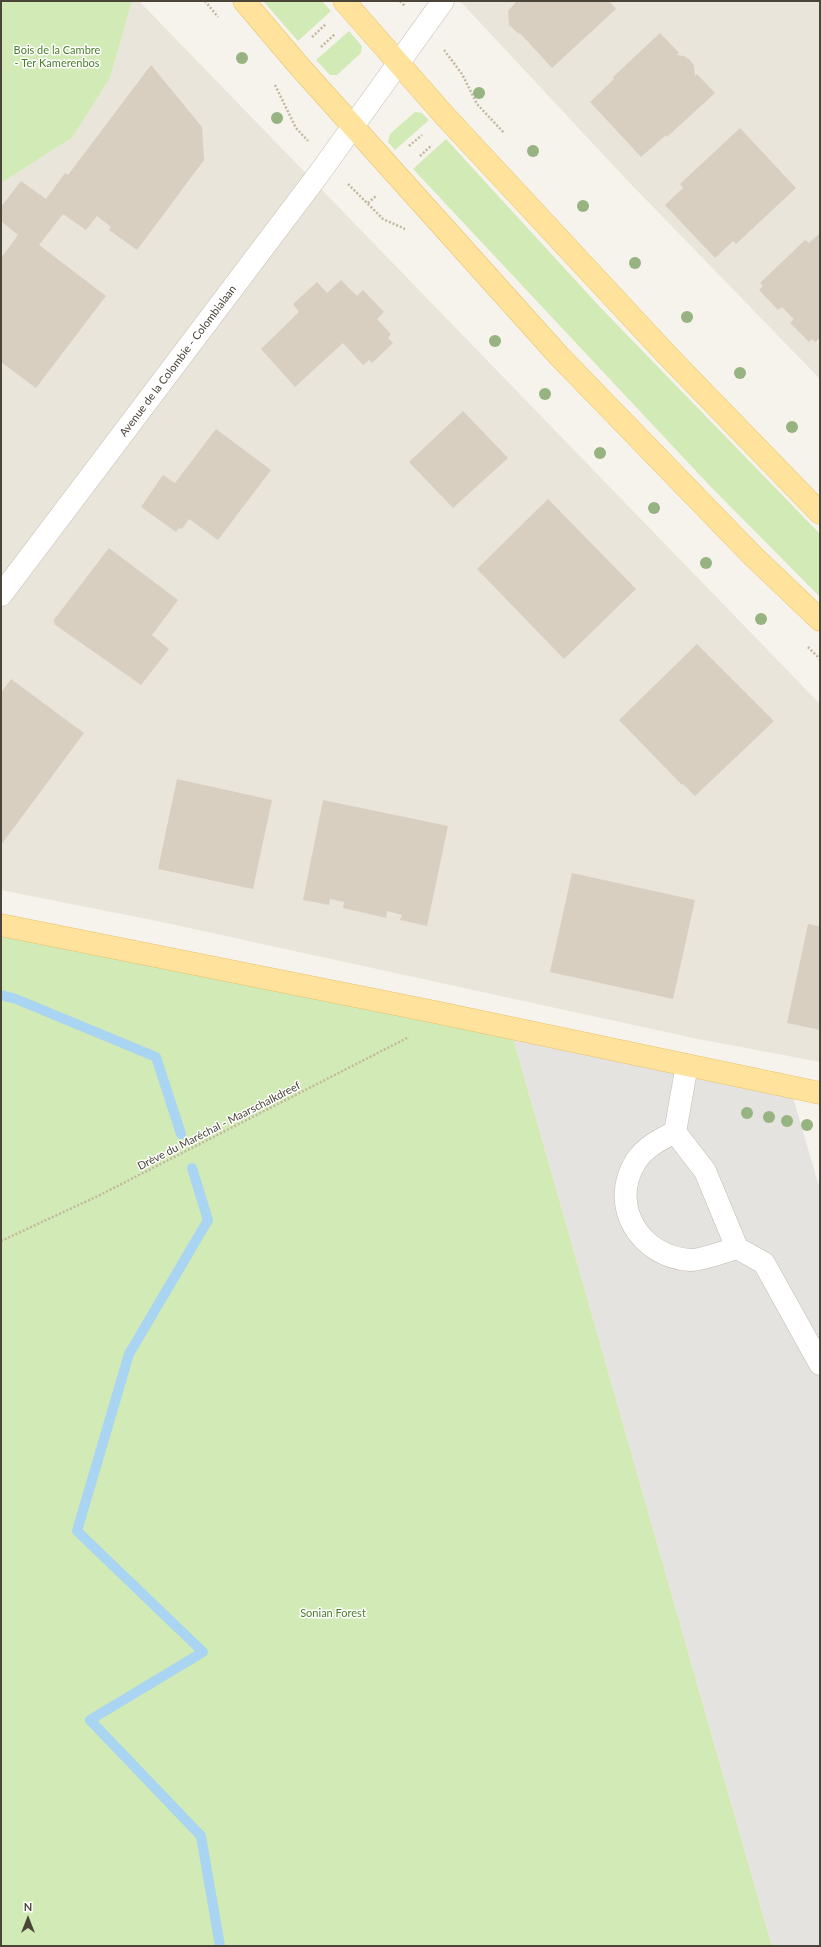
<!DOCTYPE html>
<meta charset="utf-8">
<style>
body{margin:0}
#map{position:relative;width:821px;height:1947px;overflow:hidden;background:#f6f3ec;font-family:Lato,sans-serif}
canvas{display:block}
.frame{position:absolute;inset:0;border:2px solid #4b4439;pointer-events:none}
.north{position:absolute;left:8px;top:1899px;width:40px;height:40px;-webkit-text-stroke:3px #fff;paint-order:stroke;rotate:0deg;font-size:11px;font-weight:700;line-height:16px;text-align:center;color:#4b4439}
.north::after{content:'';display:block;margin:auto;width:14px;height:18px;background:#4b4439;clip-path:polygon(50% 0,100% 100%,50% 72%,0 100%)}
</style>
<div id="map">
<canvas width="821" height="1947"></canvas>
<div class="frame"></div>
<div class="north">N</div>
</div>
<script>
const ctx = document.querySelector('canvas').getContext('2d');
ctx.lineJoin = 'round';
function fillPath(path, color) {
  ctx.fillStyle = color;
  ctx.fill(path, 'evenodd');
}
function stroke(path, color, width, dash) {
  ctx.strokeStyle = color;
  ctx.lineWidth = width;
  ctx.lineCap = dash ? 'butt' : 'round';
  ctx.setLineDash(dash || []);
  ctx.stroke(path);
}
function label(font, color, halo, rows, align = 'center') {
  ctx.font = font + ' Lato,sans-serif';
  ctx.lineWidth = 3;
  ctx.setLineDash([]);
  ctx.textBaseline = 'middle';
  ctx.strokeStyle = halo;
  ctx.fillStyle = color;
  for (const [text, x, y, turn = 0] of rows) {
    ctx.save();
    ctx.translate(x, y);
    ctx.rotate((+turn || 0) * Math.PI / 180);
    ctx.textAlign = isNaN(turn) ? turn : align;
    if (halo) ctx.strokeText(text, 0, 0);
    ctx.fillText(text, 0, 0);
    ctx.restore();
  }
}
fillPath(new Path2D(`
 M132,1H139L820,704V1062L693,1038L157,921L1,890V183L72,138L110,78Z
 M460,1H820V379L624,177Z`), '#eae5da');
fillPath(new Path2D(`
 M1,1H132L110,78L72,138L1,183Z
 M263,1H322L331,11L298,41Z
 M349,31L362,46L361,53L337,75H330L316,60Z
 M415,112L422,113L429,120L395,150L388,142L390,134Z
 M446,139L599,306L820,534V597L710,486L413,169Z
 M1,925L512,1034L772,1946H1Z`), '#d2eab5');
fillPath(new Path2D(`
 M512,1034L790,1087L820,1190V1946H772Z`), '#e5e3e0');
stroke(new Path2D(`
 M1,995L16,999L156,1057L181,1134
 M192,1168L208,1220L129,1354L77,1531L203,1652L90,1720L201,1836L220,1946`), '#a9d4f2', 10);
fillPath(new Path2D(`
 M517,1H609L616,9L552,68L520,33L519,34L509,25L508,11Z
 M660,33L679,53L676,55L684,56L690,60L694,66L695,76L697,74L715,93L667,137L666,135L641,157L590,102L614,79L613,77Z
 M151,65L202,127L204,160L137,250L109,230L111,227L97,216L86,230L63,214L39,245L106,296L36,388L1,362V258L18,235L1,221V207L21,181L46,199L65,173L68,175Z
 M740,128L796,188L736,244L733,241L715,258L665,205L683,188L680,184Z
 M820,233V338L815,342L812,339L809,342L790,323L794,319L782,307L778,310L759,290L763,286L760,283L805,240L809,243Z
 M341,280L357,296L363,290L384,312L377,319L391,334L388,338L393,343L372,363L369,360L363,365L343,343L295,387L261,349L299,312L293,304L317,282L327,293Z
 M463,411L508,458L453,508L409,462Z
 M216,429L271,470L218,540L189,519L182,529L179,528L176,532L141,507L163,475L175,483Z
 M548,499L636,589L564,659L477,569Z
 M109,548L178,600L152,635L169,649L141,685L54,624L55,622L53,621Z
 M697,644L774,721L695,796L683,784L682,785L619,720Z
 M11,679L84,733L1,845V693Z
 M177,779L272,800L253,889L158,869Z
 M323,800L448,826L427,926L400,920L402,915L387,911L386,918L343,908L344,902L330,899L329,905L303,900Z
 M572,873L695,900L673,999L550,972Z
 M819,923H820V1030L787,1023L808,924L819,926Z`), '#d8cfc1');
const minor = new Path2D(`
 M1,595L318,175L443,1
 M675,1132L705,1171L737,1248L764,1263L820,1364
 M675,1132C661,1139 645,1147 636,1161C608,1205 640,1257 690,1260C699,1261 726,1251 737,1248
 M675,1132L687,1065`);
const major = new Path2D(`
 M244,1L299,66L559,356L753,556L820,620
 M344,1L444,115L667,355L820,513
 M1,925L435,1012L820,1093`);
stroke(minor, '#c2bbae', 23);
stroke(major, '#e6c16a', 23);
stroke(new Path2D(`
 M205,1L218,17
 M400,1L405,6
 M312,37L326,24
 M321,47L335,34
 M444,50L462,74L477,104L504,133
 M275,85L296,128L308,141
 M409,146L422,135
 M420,156L432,145
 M348,184L383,219L405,229
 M368,203L376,196
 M808,647L820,659
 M1,1241L98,1196L409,1037`), '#c4b79f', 2.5, [2, 2]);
stroke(minor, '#fff', 22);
stroke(major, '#ffe39c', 22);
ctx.fillStyle = '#97b381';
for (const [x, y] of [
 [242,58],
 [479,93],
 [277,118],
 [533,151],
 [583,206],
 [635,263],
 [687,317],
 [495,341],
 [740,373],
 [545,394],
 [792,427],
 [600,453],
 [654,508],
 [706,563],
 [761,619],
 [747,1113],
 [769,1117],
 [787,1121],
 [807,1125]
]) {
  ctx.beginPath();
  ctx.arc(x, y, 6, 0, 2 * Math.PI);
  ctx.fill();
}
label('11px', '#4a7f2a', '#fff', [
 ["Bois de la Cambre",57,50],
 ["- Ter Kamerenbos",57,63],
 ["Sonian Forest",333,1613]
]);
label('11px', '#4b4439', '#fff', [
 ["Avenue de la Colombie - Colombialaan",178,361,-53],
 ["Drève du Maréchal - Maarschalkdreef",219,1126,-27]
]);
</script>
